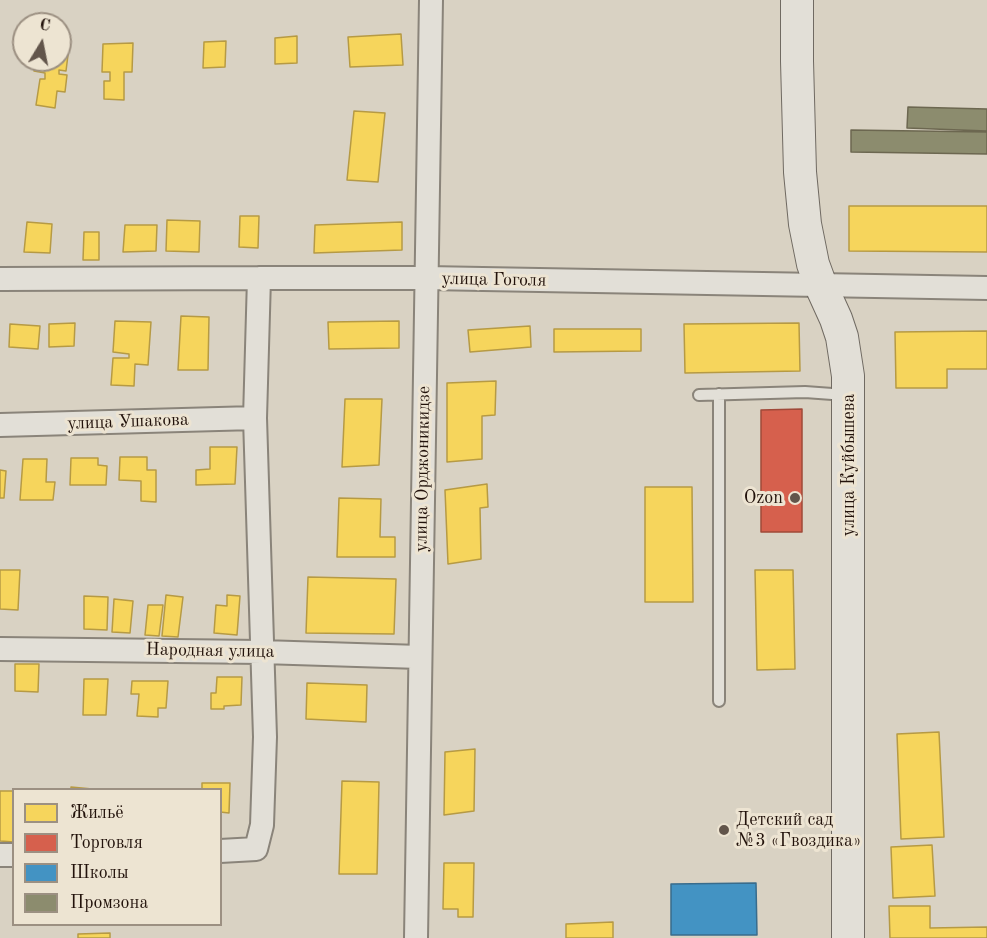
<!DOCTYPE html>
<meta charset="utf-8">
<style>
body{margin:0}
#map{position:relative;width:987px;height:938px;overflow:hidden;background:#d9d2c3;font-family:"Old Standard TT",serif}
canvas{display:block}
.legend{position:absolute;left:12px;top:788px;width:210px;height:138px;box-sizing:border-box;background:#ede4d2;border:2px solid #9c9082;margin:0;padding:8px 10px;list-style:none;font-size:18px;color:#22120b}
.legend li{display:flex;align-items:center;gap:12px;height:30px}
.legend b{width:30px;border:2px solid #9c9082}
.north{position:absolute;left:12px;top:12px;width:60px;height:60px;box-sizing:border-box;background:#ede4d2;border:2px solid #9c9082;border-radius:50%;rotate:10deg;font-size:16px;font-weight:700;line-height:24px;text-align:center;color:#22120b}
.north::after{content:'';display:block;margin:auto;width:21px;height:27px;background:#62554b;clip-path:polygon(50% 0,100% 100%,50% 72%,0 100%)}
</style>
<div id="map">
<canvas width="987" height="938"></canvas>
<ul class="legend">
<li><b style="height:16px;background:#f6d55c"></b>Жильё</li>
<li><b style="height:16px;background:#d6604d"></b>Торговля</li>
<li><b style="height:16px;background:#4393c3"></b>Школы</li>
<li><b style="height:16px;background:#8c8c6e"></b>Промзона</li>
</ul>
<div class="north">С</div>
</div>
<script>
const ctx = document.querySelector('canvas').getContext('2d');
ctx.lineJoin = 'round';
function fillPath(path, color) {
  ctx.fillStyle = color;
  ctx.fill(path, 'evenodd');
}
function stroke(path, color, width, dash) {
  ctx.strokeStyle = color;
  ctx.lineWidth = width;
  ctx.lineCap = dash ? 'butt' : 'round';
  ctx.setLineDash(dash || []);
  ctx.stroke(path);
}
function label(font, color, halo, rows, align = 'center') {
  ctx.font = font + ' "Old Standard TT",serif';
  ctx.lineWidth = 6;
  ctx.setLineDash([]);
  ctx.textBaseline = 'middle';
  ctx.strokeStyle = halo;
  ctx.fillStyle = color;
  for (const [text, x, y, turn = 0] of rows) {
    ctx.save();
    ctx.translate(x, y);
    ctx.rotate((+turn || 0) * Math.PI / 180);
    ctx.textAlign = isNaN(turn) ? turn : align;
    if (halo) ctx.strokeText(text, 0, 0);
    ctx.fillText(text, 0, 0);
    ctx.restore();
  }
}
const homes = new Path2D(`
 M401,34L403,65L350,67L348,37Z
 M297,36V63L275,64V38Z
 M226,41L225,67L203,68L204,42Z
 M133,43L132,72H124V100L104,99V81H110V72H102L103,44Z
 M60,46L69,47L66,71L59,70V74L67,75L65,92L57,91L55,108L36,105L40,79H45V73L34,71L36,60H60Z
 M354,111L385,113L378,182L347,180Z
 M849,206H987V252L849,251Z
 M240,216H259L258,248L239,247Z
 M167,220L200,221L199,252L166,251Z
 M27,222L52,224L50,253L24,252Z
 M402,222V250L314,253L315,225Z
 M125,225H157L156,251L123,252Z
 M84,232H99V260H83Z
 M181,316L209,317L208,370H178Z
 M115,321L151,322L148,365L135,364L134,386L111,385L113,358H129V354L113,352Z
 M399,321V348L329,349L328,322Z
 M75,323L74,346L49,347V324Z
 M799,323L800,371L685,373L684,324Z
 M10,324L40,326L38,349L9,347Z
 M530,326L531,347L470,352L468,330Z
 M554,329H641V351L554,352Z
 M987,331V369H947V388H896L895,332Z
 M496,381L495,415L482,416V459L447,462V383Z
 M345,399H382L379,465L342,467Z
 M210,447H237L235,484L196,485V470L210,469Z
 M120,457H147V470H156V502L141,501V481L119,480Z
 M71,458H98V465L107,466L106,485H70Z
 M23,459H47L46,482H55L53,500H20Z
 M0,470L6,471L4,498H0Z
 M487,484L488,507L480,508L481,559L448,564L445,490Z
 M645,487H692L693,602H645Z
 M339,498L381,499L380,537H395V557H337Z
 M0,570H20L18,610L0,609Z
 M755,570H793L795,669L757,670Z
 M308,577L396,579L394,634L306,633Z
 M166,595L183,597L178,637L162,636Z
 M227,595L240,596L237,635L214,633L216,605L227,606Z
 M84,596L108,597L107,630L84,629Z
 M114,599L133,601L130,633L112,632Z
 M148,605H163L159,636L145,635Z
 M15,664H39L38,692L15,691Z
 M217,677H242L241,705L224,706V709H211V693H216Z
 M84,679H108L106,715H83Z
 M132,681H168L166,708H158V717L137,716L139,694H131Z
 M307,683L367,685L366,722L306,719Z
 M939,732L944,837L901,839L897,734Z
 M475,749L474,811L444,815L445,752Z
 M342,781L379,782L377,874H339Z
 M202,783H230L229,813L220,812V790H202Z
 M71,787L103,790H71Z
 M0,791H14V842L0,841Z
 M932,845L935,896L893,898L891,847Z
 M444,863H474L473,917H458V909H443Z
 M889,906H930V928L987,927V938H890Z
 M613,922V938H566V924Z
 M110,933V938H78V934Z`);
fillPath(homes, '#f6d55c');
stroke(homes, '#b69a44', 1.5);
const shops = new Path2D(`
 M802,409V532H761V410Z`);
fillPath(shops, '#d6604d');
stroke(shops, '#a04939', 1.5);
const schools = new Path2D(`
 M756,883L757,935H671V884Z`);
fillPath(schools, '#4393c3');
stroke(schools, '#396c8c', 1.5);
const industry = new Path2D(`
 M908,107L987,109V131L907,128Z
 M851,130L987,132V154L851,152Z`);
fillPath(industry, '#8c8c6e');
stroke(industry, '#6c6750', 1.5);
const lane = new Path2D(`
 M699,395L805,392L846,395
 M719,701V394`);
const street = new Path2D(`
 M0,279L259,278H427L987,288
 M0,425L255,418
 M0,649L262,652L420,657
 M220,851L256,849L262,825L265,737L255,418L259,278
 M0,855H14
 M416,938L431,0`);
const secondary = new Path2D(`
 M797,0V61L800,172L805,224L813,264L821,286L836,319L842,337L848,376V938`);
stroke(lane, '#8a847a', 14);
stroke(street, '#8a847a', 26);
stroke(secondary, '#706a62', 34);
stroke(lane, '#e2dfd7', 10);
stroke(street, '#e2dfd7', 22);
stroke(secondary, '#e2dfd7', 32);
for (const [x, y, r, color] of [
 [795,498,6,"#62554b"],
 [724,830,6,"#62554b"]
]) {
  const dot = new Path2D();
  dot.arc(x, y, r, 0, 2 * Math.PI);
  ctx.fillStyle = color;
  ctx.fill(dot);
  stroke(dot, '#ede4d2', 2);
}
label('18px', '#22120b', '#ede4d2', [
 ["улица Гоголя",494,280,1],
 ["улица Ушакова",128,422,-2],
 ["улица Куйбышева",849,465,-90],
 ["улица Орджоникидзе",423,469,-89],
 ["Народная улица",210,651,1]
]);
label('18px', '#22120b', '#ede4d2', [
 ["Ozon",783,498],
 ["Детский сад",736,820,"left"],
 ["№3 «Гвоздика»",736,841,"left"]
], 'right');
</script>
